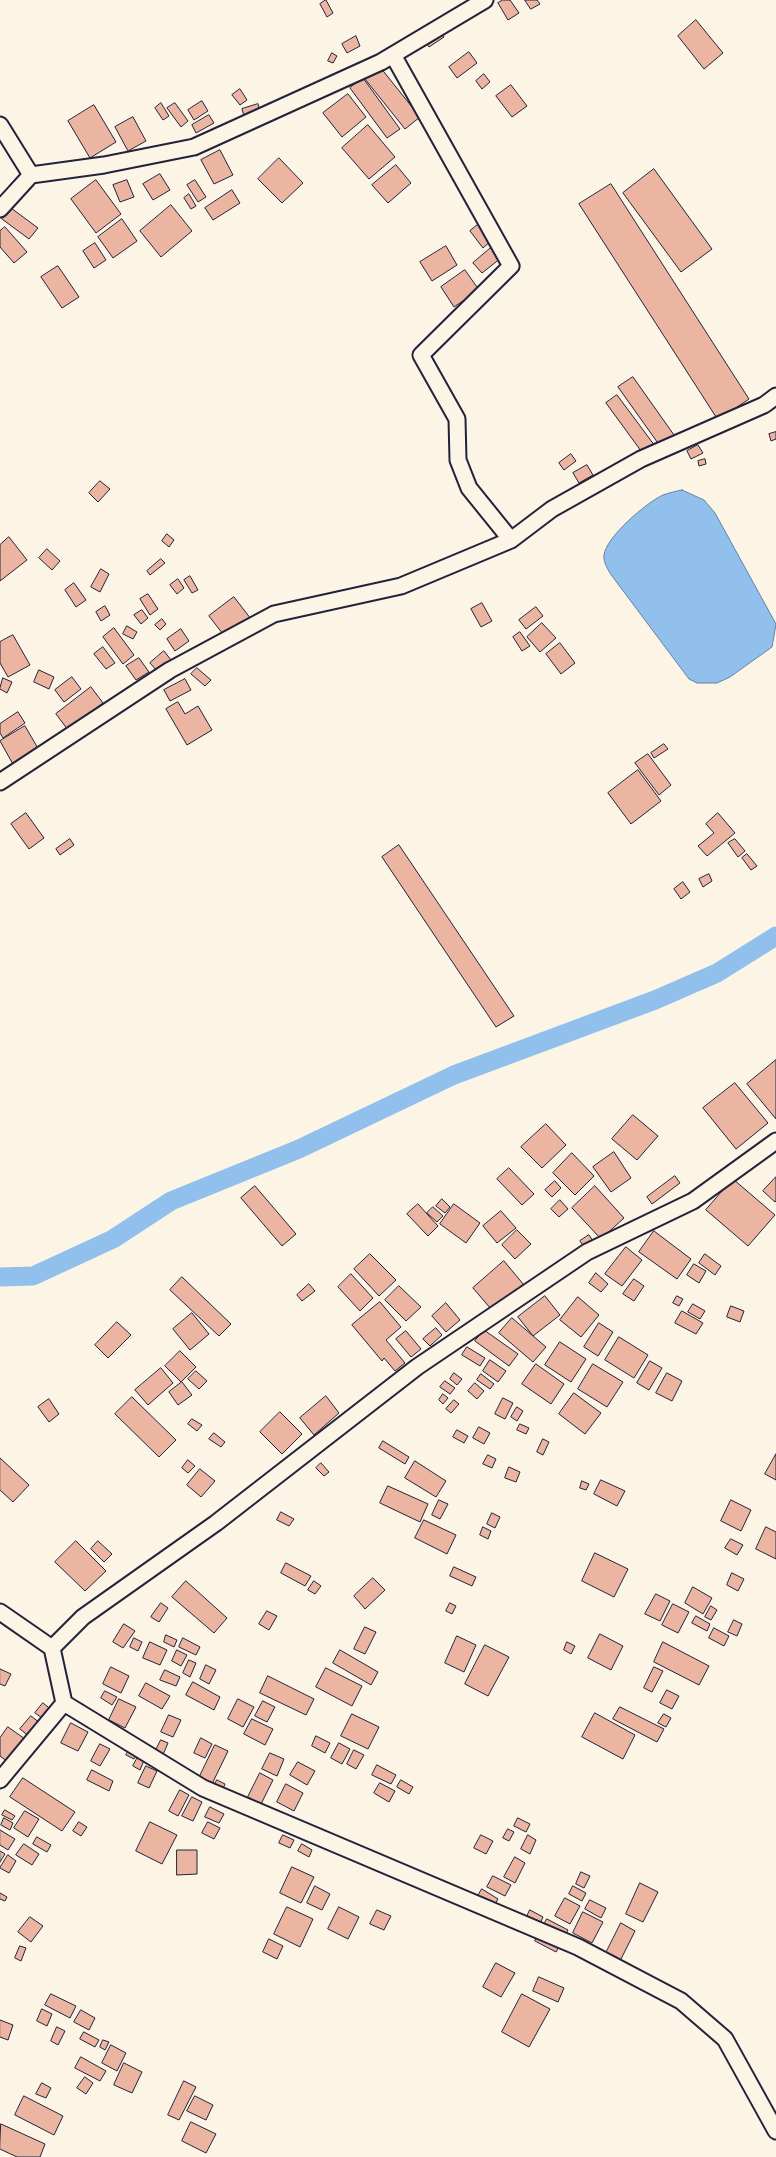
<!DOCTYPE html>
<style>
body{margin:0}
canvas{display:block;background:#fcf5e5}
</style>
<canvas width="776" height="2157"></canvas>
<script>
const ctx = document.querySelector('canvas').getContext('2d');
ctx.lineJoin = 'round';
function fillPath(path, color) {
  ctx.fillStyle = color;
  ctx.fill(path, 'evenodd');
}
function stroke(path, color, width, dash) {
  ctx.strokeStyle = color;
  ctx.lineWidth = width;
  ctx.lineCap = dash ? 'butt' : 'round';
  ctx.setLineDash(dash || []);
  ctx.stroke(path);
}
const water = new Path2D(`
 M682,490L704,500L715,513L776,624L772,647L730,677L717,683H697L689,679L612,576C608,570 603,562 604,555C606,537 647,502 663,495C669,493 676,491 682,490Z`);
fillPath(water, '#92c0ec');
stroke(water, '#6581a5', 1);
stroke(new Path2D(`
 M0,1277L33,1276L113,1239L171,1201L299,1149L454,1075L655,1000L717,973L776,936`), '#92c0ec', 19);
const building = new Path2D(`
 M326,0L333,13L327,17L320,4Z
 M503,0H510L519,13L508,20L498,3Z
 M525,0H537L540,4L531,9Z
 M696,20L723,53L704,69L678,36Z
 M440,31L444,37L429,47L425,41Z
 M356,36L360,46L347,53L342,44Z
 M469,52L477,63L457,78L449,67Z
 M332,53L337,56L333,63L328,61Z
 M380,67L420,117L405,129L365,79Z
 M484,74L490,82L482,89L476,81Z
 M363,78L400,129L387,138L350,88Z
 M511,85L527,106L512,117L496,96Z
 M240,89L247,100L240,105L232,95Z
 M348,94L366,117L342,137L323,113Z
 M202,101L208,111L194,120L188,110Z
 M161,103L169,116L163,120L155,108Z
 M175,103L188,121L181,127L167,108Z
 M258,104L260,111L244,116L242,109Z
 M94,105L116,142L90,158L68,121Z
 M209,115L214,123L196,133L192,125Z
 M133,117L146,141L128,151L115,127Z
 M368,125L395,157L369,179L342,148Z
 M220,150L233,175L214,184L201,160Z
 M279,158L303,183L282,203L258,179Z
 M396,165L411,183L388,203L372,185Z
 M654,169L712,249L681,272L623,193Z
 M160,174L170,190L153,200L143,184Z
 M96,180L121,214L96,233L71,199Z
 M127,180L134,197L120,202L113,185Z
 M195,180L206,197L198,202L187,185Z
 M611,184L749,399L718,420L579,204Z
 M232,190L240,203L213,220L205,208Z
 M189,194L196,206L191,209L184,198Z
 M171,205L192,231L161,257L140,231Z
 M11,208L38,228L29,239L2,219Z
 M122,219L137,241L113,258L98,237Z
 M480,223L492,240L483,248L470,231Z
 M5,227L27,252L14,263L0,247V231Z
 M95,243L106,260L94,268L83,251Z
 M446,246L457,265L432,281L420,262Z
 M492,247L501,258L482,273L473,263Z
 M58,266L79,297L62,308L41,277Z
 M465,270L479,290L454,307L441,287Z
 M633,377L674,435L660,446L618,387Z
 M617,395L655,446L644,455L606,403Z
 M776,432V439L771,441L769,434Z
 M698,445L703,453L691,459L687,451Z
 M571,454L576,461L564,470L559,463Z
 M705,459L706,464L699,466L698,461Z
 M587,465L593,475L579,483L573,473Z
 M100,481L110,489L98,502L89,493Z
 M167,534L174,540L169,547L162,541Z
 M9,537L27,560L0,581V545Z
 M47,549L60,561L52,570L39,558Z
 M161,559L165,563L150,575L147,571Z
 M101,569L109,574L100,592L91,587Z
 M190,576L198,590L192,593L184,580Z
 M178,579L184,588L177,594L170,585Z
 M74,583L86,600L76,607L65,590Z
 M148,594L158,609L150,615L140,599Z
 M234,597L251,619L226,638L209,616Z
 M482,603L492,621L481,627L471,609Z
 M105,606L110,615L101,621L96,612Z
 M536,607L543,616L526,629L519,620Z
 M142,610L148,618L141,624L134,615Z
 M162,619L166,624L160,630L155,625Z
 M542,623L556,638L540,652L527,637Z
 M127,626L137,632L133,639L123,634Z
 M114,628L134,655L123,664L103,637Z
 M181,629L189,641L175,651L167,639Z
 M520,632L530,646L522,651L513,637Z
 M13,635L30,665L8,677L0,663V642Z
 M560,643L575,663L561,674L546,654Z
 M103,647L115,663L106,669L94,654Z
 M164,651L171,660L157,671L150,663Z
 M139,658L149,672L136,680L126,666Z
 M197,668L211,680L205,686L191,674Z
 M39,670L54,677L49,689L34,682Z
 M72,677L81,689L64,702L55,690Z
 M3,678L12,682L7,693L0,689Z
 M185,679L191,690L170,701L164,690Z
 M91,687L103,703L68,730L56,714Z
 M178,702L185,714L198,706L212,730L187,745L166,709Z
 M18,712L25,723L3,738L0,733V724Z
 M25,726L39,750L14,766L0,741Z
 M664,744L668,749L654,758L651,753Z
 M648,754L671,785L659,795L635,763Z
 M638,770L661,801L631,824L608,793Z
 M26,813L44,838L29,849L11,824Z
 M718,813L735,833L707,856L698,846L714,833L706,824Z
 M70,839L74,845L60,855L56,849Z
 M735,839L745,851L738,857L728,843Z
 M399,845L514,1016L496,1027L382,857Z
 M747,854L757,866L751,870L742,858Z
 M709,874L712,881L703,887L699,879Z
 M683,882L690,892L681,899L674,889Z
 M776,1060V1119L747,1084Z
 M735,1083L768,1123L736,1149L703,1108Z
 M633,1115L658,1136L637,1160L612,1139Z
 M546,1124L566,1145L542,1168L521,1147Z
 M614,1152L631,1178L611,1192L593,1167Z
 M572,1153L594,1176L575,1195L553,1173Z
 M509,1168L534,1194L522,1205L497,1179Z
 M675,1176L680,1183L652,1204L647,1197Z
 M776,1177V1201L775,1202L763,1191Z
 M733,1179L775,1215L748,1246L706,1210Z
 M555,1181L561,1188L552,1197L545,1190Z
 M255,1186L296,1234L282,1246L241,1198Z
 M595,1186L624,1218L601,1239L572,1208Z
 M442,1199L450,1207L445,1213L436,1206Z
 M560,1200L568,1209L559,1217L551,1209Z
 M418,1204L438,1226L428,1236L407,1214Z
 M454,1204L480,1223L466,1243L440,1224Z
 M433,1207L443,1216L437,1222L427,1213Z
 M501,1211L516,1228L497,1243L483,1226Z
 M517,1230L531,1244L515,1259L502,1245Z
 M654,1231L691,1259L677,1279L639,1252Z
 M589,1235L593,1241L584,1247L580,1241Z
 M626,1247L642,1260L622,1286L605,1274Z
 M370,1254L396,1280L379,1296L354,1269Z
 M705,1254L721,1266L715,1275L699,1263Z
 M504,1261L524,1285L491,1309L473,1288Z
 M694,1264L706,1271L699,1283L687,1275Z
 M596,1273L608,1284L601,1292L589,1283Z
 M351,1274L373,1298L360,1311L338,1287Z
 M182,1277L231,1324L219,1336L170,1290Z
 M634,1279L644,1286L634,1301L623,1294Z
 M309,1284L315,1291L302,1301L297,1295Z
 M399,1286L421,1307L406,1321L385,1300Z
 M545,1296L560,1315L533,1336L518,1317Z
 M677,1296L683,1299L679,1306L673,1303Z
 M578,1297L599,1315L581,1337L560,1320Z
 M380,1302L401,1327L386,1340L405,1363L395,1371L384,1358L382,1361L352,1325Z
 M446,1303L460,1320L446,1332L432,1316Z
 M693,1304L705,1311L700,1319L688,1312Z
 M731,1306L744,1311L740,1322L727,1317Z
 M682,1311L703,1323L696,1334L675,1323Z
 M192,1313L209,1334L190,1350L173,1329Z
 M512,1318L546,1347L533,1362L499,1333Z
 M117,1322L131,1335L108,1358L95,1345Z
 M599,1323L613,1332L598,1356L584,1347Z
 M436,1328L442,1335L430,1346L423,1339Z
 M484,1330L518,1354L509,1366L475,1341Z
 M406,1331L421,1349L411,1357L396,1339Z
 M619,1337L648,1355L634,1378L605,1360Z
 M560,1342L586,1359L571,1382L545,1365Z
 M467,1347L485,1358L480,1366L462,1355Z
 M180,1351L196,1367L181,1382L165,1366Z
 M490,1360L506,1371L498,1382L483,1371Z
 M650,1361L662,1368L649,1390L637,1383Z
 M536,1364L564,1384L551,1404L522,1384Z
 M593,1364L623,1382L607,1407L578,1389Z
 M161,1368L173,1383L148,1405L135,1390Z
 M196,1371L207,1381L199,1389L188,1379Z
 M454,1373L462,1379L457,1385L450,1379Z
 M667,1373L682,1381L672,1401L656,1393Z
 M481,1374L494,1384L490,1389L477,1380Z
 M445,1381L455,1388L450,1394L440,1387Z
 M182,1382L192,1395L178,1405L169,1392Z
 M475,1383L484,1391L477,1399L468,1391Z
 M574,1393L601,1413L585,1434L559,1414Z
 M443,1394L448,1398L443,1404L439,1400Z
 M326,1396L339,1413L314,1435L300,1418Z
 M132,1397L176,1440L159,1457L115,1414Z
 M503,1398L513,1403L505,1419L495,1414Z
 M49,1399L59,1414L49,1422L38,1407Z
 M454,1400L459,1404L451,1413L446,1409Z
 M517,1407L523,1411L517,1421L511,1417Z
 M280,1412L302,1434L282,1454L260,1432Z
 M192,1419L202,1425L197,1431L188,1424Z
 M520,1424L529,1428L526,1434L517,1430Z
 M479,1427L490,1433L484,1444L473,1438Z
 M457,1430L468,1436L464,1443L453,1437Z
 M214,1433L225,1442L221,1447L209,1439Z
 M543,1439L549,1442L543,1455L537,1452Z
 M383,1441L409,1457L405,1464L379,1448Z
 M776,1454V1480L765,1474Z
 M488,1455L496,1459L492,1468L483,1464Z
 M0,1458L29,1485L13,1502L0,1490Z
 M188,1460L195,1466L188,1473L182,1468Z
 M415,1461L446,1481L436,1497L405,1478Z
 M321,1463L329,1472L324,1476L316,1468Z
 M509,1467L520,1472L516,1482L505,1478Z
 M200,1469L215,1481L201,1497L187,1485Z
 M601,1480L625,1491L617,1506L594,1494Z
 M582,1481L589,1484L586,1490L580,1488Z
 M388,1486L428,1504L420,1522L380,1503Z
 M439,1500L448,1504L440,1519L432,1515Z
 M731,1500L751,1510L741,1531L721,1521Z
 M281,1512L294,1519L289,1526L277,1520Z
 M492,1513L500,1517L495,1528L487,1524Z
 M424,1520L456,1535L447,1554L415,1538Z
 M483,1527L491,1531L488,1539L480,1535Z
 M766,1527L776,1532V1559L756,1549Z
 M731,1539L743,1545L737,1555L725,1548Z
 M76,1541L106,1571L85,1591L55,1562Z
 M98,1541L112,1554L104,1562L91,1549Z
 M595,1553L628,1569L614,1597L582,1581Z
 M286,1563L311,1576L305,1586L281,1573Z
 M454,1567L476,1577L472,1586L450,1576Z
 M732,1573L744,1579L738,1591L727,1585Z
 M373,1578L385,1590L365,1609L354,1596Z
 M186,1581L227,1618L214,1633L172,1597Z
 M314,1581L321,1586L315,1594L308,1590Z
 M693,1587L712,1598L703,1614L685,1603Z
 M656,1594L670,1601L660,1621L645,1614Z
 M161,1603L168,1608L159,1622L151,1617Z
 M450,1603L456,1606L452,1614L446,1611Z
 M673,1604L689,1612L678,1633L662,1625Z
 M711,1606L717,1610L711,1620L705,1617Z
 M267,1611L277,1616L269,1630L259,1624Z
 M696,1616L710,1624L707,1631L692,1623Z
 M734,1620L742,1624L737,1636L728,1632Z
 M124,1624L135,1631L123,1648L113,1642Z
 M365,1627L376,1632L365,1654L354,1649Z
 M714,1628L729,1636L724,1646L709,1638Z
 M600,1634L623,1646L611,1670L588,1658Z
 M166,1635L177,1640L174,1647L164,1642Z
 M457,1636L476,1645L464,1672L445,1663Z
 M134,1638L142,1642L138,1651L130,1647Z
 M183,1638L200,1647L196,1655L179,1647Z
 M150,1642L167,1650L160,1665L143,1658Z
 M567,1642L575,1646L571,1654L564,1650Z
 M663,1642L709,1666L699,1685L654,1662Z
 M485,1645L509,1657L488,1696L465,1684Z
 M177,1650L187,1655L181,1666L172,1661Z
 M340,1650L378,1672L371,1685L333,1663Z
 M189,1660L196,1663L190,1677L183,1673Z
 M206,1665L216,1670L209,1684L200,1679Z
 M111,1667L129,1676L121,1693L103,1684Z
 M654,1667L663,1671L652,1692L644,1688Z
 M326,1668L362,1686L352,1706L316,1687Z
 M0,1669L11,1674L5,1686L0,1684Z
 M165,1670L180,1677L176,1686L160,1680Z
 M268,1676L314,1699L306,1715L260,1693Z
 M193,1682L220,1697L214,1710L186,1695Z
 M146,1683L170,1696L162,1709L139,1696Z
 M667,1690L679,1696L672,1709L660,1703Z
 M105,1691L117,1697L112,1705L101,1698Z
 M119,1699L136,1707L125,1728L109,1720Z
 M238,1699L254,1707L243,1727L228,1719Z
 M263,1701L275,1707L267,1722L255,1716Z
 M43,1703L53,1711L45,1720L35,1713Z
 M620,1707L664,1729L657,1742L613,1719Z
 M595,1713L635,1735L623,1759L582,1737Z
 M352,1714L379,1727L368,1749L341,1736Z
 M664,1714L671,1718L666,1727L658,1723Z
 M169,1715L181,1720L173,1737L161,1732Z
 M31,1716L40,1723L30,1737L20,1729Z
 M252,1719L273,1729L265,1745L244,1734Z
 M71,1723L88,1732L78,1751L61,1743Z
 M8,1727L25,1739L8,1762L0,1756V1738Z
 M316,1736L330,1743L325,1753L312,1746Z
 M201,1738L212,1744L205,1758L194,1753Z
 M161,1740L168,1743L162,1757L154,1754Z
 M339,1743L350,1749L342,1764L331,1758Z
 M100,1744L110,1749L100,1766L91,1761Z
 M215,1745L228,1751L212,1784L199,1778Z
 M129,1750L137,1754L134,1759L126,1755Z
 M354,1750L364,1755L356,1769L347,1764Z
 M270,1753L284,1759L277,1776L262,1769Z
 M139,1755L145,1758L140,1770L133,1766Z
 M298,1762L315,1771L307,1785L290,1775Z
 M377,1765L396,1775L391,1784L372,1775Z
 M146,1766L157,1771L149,1788L138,1783Z
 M92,1770L113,1781L109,1791L87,1780Z
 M260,1773L273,1780L261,1804L248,1797Z
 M23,1778L75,1812L62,1831L10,1797Z
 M217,1780L225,1784L221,1793L213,1788Z
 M401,1780L413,1787L409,1794L397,1787Z
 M380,1783L395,1791L389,1802L374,1793Z
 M286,1784L303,1793L294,1811L277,1802Z
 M180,1790L189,1795L178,1816L169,1811Z
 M192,1797L202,1802L193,1821L182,1816Z
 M210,1807L224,1814L219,1823L205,1817Z
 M5,1810L15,1816L12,1820L2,1815Z
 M25,1811L39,1819L28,1837L14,1828Z
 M4,1818L13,1823L10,1830L1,1825Z
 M518,1818L530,1824L526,1832L514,1826Z
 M79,1822L87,1827L81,1836L73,1831Z
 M150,1822L177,1835L162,1864L136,1851Z
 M208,1822L220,1828L214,1839L202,1833Z
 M508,1829L514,1832L509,1841L503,1838Z
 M0,1830L15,1839L8,1850L0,1845Z
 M283,1835L294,1840L290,1848L279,1843Z
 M481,1835L493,1841L486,1854L474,1848Z
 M528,1835L536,1840L530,1854L521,1849Z
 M37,1837L51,1845L47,1852L33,1844Z
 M24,1844L39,1854L32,1865L16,1855Z
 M302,1844L312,1850L309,1857L298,1851Z
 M177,1850H197V1874L177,1875Z
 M0,1851L5,1854L0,1862Z
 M8,1855L16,1861L9,1873L0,1868Z
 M515,1857L525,1863L515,1883L504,1877Z
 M292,1867L314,1877L301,1903L280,1893Z
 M581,1872L590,1876L584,1888L576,1884Z
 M493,1876L511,1885L505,1896L487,1887Z
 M640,1883L658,1892L643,1922L626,1914Z
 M315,1886L330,1894L322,1910L307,1903Z
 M573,1886L586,1893L582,1901L569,1894Z
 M482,1889L498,1899L487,1918L471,1908Z
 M0,1893L7,1897L5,1901L0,1899Z
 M565,1898L580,1906L570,1924L555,1916Z
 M590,1900L606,1908L601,1918L585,1909Z
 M287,1907L313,1919L300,1947L274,1934Z
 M339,1907L359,1917L348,1939L328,1929Z
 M377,1910L391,1916L384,1930L370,1924Z
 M530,1910L543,1917L537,1930L524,1923Z
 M583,1912L603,1922L592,1943L573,1933Z
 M30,1917L43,1926L31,1942L18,1932Z
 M547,1919L568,1930L556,1952L535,1941Z
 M621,1923L635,1931L619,1963L605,1955Z
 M269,1939L283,1946L277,1959L263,1952Z
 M20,1946L26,1948L21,1961L15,1958Z
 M496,1963L515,1973L501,1997L483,1987Z
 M539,1977L564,1988L558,2002L533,1991Z
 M51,1994L76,2006L70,2018L45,2005Z
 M522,1994L550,2009L529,2047L502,2032Z
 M42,2009L52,2014L47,2026L37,2021Z
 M81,2010L95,2018L89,2030L74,2022Z
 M0,2020L13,2025L8,2040L0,2037Z
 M57,2027L65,2031L58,2045L51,2041Z
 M84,2032L99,2040L95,2047L80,2039Z
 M103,2040L109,2042L105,2050L100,2047Z
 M111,2045L126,2053L117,2071L102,2063Z
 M81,2057L106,2071L100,2081L75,2068Z
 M124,2063L142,2072L132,2093L114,2085Z
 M85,2077L93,2083L86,2094L77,2088Z
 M184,2081L196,2087L179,2120L168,2115Z
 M42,2083L51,2088L46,2098L36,2094Z
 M24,2096L63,2116L54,2135L15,2115Z
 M195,2096L213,2105L206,2120L187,2111Z
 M191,2122L216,2134L206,2153L182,2141Z
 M1,2124L45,2144L40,2157H17L0,2149Z`);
fillPath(building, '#ecb5a1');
stroke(building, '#22223b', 1);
const street = new Path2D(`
 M393,55L511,266L421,355L457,419L458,460L469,488L511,540
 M0,125L31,175
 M0,209L31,175L104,165L194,147L381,62L485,0
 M0,782L170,670L274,614L401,586L511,540L552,509L641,459L764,405L776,396
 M776,1141L693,1201L587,1252L417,1367L216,1523L83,1617L52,1648L64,1703L203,1788L578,1947L681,2001L725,2039L776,2131
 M0,1612L52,1648
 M0,1780L64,1703`);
stroke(street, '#22223b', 19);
stroke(street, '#fcf5e5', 15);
</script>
